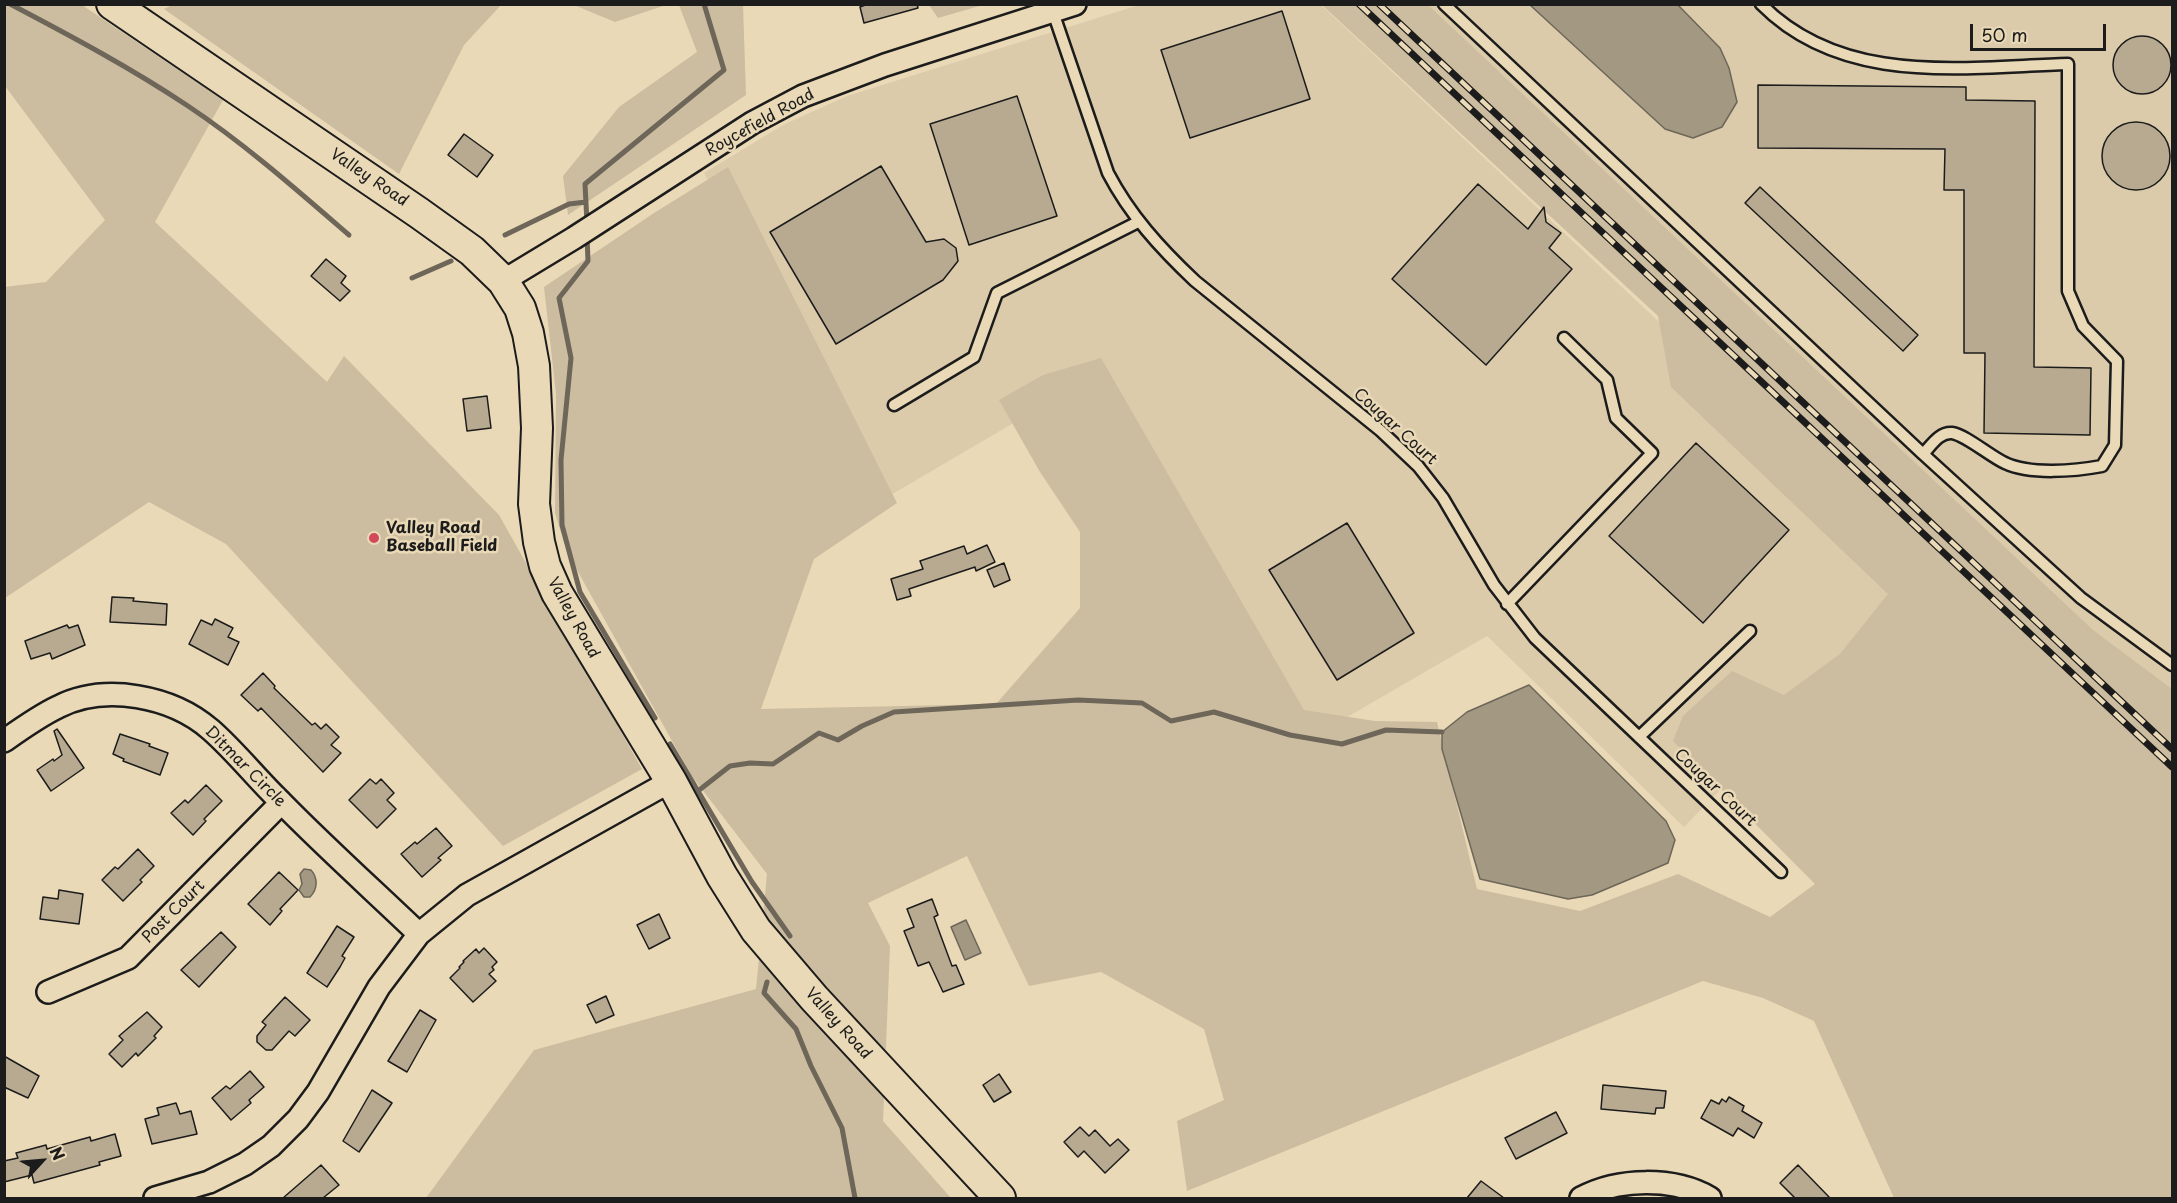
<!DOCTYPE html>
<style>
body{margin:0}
#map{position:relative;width:2177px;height:1203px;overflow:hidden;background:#ead9b6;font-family:"Playpen Sans",sans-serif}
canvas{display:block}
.frame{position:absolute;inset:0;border:6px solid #1c1c1c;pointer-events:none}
.north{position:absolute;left:12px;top:1131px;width:60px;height:60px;-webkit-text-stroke:4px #ead9b6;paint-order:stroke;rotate:64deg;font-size:16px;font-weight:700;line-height:24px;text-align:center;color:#1c1c1c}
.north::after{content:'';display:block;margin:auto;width:21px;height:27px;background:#1c1c1c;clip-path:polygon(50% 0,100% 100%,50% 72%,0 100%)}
.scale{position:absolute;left:1970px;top:24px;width:136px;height:27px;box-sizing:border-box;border:3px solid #1c1c1c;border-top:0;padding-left:8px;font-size:18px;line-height:21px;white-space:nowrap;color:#1c1c1c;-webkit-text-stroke:4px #ead9b6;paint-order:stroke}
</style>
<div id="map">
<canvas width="2177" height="1203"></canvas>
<div class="frame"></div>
<div class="north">N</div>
<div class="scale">50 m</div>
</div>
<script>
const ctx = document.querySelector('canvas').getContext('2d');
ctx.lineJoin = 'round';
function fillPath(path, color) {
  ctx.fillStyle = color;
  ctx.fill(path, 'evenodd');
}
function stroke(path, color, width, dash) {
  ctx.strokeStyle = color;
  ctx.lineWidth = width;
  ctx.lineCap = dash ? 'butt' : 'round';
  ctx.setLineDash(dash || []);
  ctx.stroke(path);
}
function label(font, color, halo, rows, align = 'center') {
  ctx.font = font + ' "Playpen Sans",sans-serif';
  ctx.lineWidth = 5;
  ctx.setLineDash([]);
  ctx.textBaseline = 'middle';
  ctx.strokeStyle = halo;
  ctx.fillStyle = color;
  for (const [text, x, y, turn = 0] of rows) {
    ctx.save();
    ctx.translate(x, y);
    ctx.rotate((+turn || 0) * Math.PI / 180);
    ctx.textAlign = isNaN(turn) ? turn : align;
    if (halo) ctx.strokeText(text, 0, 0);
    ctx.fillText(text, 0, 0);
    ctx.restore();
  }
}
fillPath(new Path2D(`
 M1139,5H1321L1929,575L1684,827L1487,636L1318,734L1102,371L884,499L704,173L783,125L847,96Z
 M1422,5H2172V709Z`), '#dbcbab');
fillPath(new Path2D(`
 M174,4H501V5L464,45L399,174L164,9Z
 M1321,4L1428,5L2093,630L2172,689V1198H1894L1814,1021L1763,998L1703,981L1187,1191L1177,1121L1224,1100L1204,1029L1101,972L1029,986L967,856L868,903L890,946L883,1121L951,1198H426L534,1050L756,989L767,874L691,775L567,552L555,513L556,394L544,287L654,213L728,167L897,503L814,559L761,709L996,704L1080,608V532L1040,472L999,400L1043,375L1101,358L1304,710L1375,721L1437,722L1477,889L1580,911L1678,874L1770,917L1815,884L1673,741L1683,716L1732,671L1784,695L1840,654L1888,594L1671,387L1658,316Z
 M5,5H82L223,100L155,222L327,382L344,356L499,515L642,769L503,846L226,544L149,502L5,598L4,287L46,282L105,220L5,86Z
 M574,5H666L615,22Z
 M679,5H743L746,95L568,215L563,176L619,107L697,52Z
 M929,5H983L938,18Z`), '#ccbda0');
const water = new Path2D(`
 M1530,5H1678L1720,48L1729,68L1737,102L1722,127L1693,138L1665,129Z
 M1529,685L1666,821L1675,840L1668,863L1592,895L1568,899L1480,879L1442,749V732L1467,712Z
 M304,869L311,870C318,878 318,889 310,897H304L299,890L302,884L300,874Z
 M966,920L981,953L965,960L951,927Z`);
fillPath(water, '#a39882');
stroke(water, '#6d6659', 1.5);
stroke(new Path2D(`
 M10,4C71,36 131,68 188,106C245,144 297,190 349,235
 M587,223L585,184L724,70L704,4
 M505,235L569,204L586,202
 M587,235L588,261L559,298L571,358L561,460L562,525L580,592L655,718
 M412,278L451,261
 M670,744L752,882L790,936
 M698,791L730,766L750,763L773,764L819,733L838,740L862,726L894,712L1078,700L1142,703L1171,721L1214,712L1290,735L1342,744L1386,730L1442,732
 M767,982L764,993L796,1029L811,1066L842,1128L855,1198`), '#6d6659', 5);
const building = new Path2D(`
 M868,4H917L918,8L864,23L860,7Z
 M1282,11L1310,99L1190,138L1161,50Z
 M2113 65a29 29 0 1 1 58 0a29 29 0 1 1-58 0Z
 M1758,85L1966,87V100L2035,101L2034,367L2091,368L2090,435L1984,433L1985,353H1964V190H1944L1945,149L1758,148Z
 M1017,96L1057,216L969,245L930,124Z
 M2102 156a34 34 0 1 1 68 0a34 34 0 1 1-68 0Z
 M464,134L493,155L477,177L448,155Z
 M881,166L926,242L944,239L956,248L958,261L943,280L836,344L770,232Z
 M1478,184L1528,229L1544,207L1546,222L1561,233L1549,248L1572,269L1486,365L1392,279Z
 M1760,187L1918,335L1903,351L1745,203Z
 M326,259L346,276L341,283L350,291L340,301L311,276Z
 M487,396L491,428L467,431L463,399Z
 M1696,443L1789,530L1703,623L1609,536Z
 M1347,523L1414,633L1337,680L1269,570Z
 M987,545L995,562L976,571L975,567L909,589L911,596L897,600L891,579L923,569L920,561L964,546L967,554Z
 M1004,563L1010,580L994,587L987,570Z
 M112,597L134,598L133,601L167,604L166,625L110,622Z
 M215,619L233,628L228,637L239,642L228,665L189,644L201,620L212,625Z
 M67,625L69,628L78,625L85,645L52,659L50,653L31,659L25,641Z
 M263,673L275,686L274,688L312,725L315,723L321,729L326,724L339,737L331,745L341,753L323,772L261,708L258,711L241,695Z
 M57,729L84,768L51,791L37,770L53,759L54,761L62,755L54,731Z
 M120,734L150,744L149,746L168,753L160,775L123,761L124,759L113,754Z
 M370,779L376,784L381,779L394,793L387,800L396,809L377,828L349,800Z
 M206,785L222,801L204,819L206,821L193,835L171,813L185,800L188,803Z
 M436,828L452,846L438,858L441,860L422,877L401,854L415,842L417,844Z
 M138,849L154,866L140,880L142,882L123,901L102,880L115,867L118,869Z
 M279,872L298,890L280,909L282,911L270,925L248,904Z
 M59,890L83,894L79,924L40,919L43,897L58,899Z
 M932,899L938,915L934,917L939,931L952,966L956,965L964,984L943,992L929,962L918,966L904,931L914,927L907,909Z
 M659,914L670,938L649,949L637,925Z
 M337,926L354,937L342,956L345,958L340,967L327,987L307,973Z
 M221,932L236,947L199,987L181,970Z
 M484,948L497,962L492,967L494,970L489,974L496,981L473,1002L450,978L460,968L459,967L464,962L463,961L476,949L479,953Z
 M606,996L614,1015L596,1023L587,1005Z
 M285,997L310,1020L295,1036L289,1031L272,1050H266L257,1042V1036L266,1025L262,1022Z
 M420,1010L436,1020L407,1072L388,1061Z
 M147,1012L162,1027L154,1036L156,1038L138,1056L136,1053L122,1067L109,1054L123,1040L119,1036Z
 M4,1056L39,1076L28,1098L4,1087Z
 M250,1071L264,1087L249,1100L251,1103L231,1120L212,1098L226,1086L230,1089Z
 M999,1074L1011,1092L994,1102L983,1085Z
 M1603,1085L1666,1091L1664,1108H1656L1655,1114L1601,1109Z
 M372,1090L392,1103L359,1152L343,1141Z
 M1729,1097L1744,1106L1742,1111L1762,1123L1754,1138L1738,1128L1733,1136L1701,1118L1711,1100L1719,1104L1722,1099L1726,1102Z
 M176,1103L180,1114L191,1111L197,1134L152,1144L145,1119L159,1115L157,1108Z
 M1556,1112L1567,1133L1516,1159L1505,1138Z
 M1080,1127L1089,1136L1095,1130L1110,1146L1118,1139L1129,1150L1105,1173L1084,1151L1078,1157L1064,1142Z
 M115,1134L121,1156L99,1162L100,1165L34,1183L32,1175L4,1182V1161L18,1158L16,1153L46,1145L47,1149L90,1137L91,1141Z
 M321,1165L339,1185L323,1198H283Z
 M1798,1165L1830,1198H1795L1780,1183Z
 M1481,1181L1504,1198H1467Z`);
fillPath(building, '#b7aa90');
stroke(building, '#1c1c1c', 1.5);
const lane = new Path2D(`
 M1444,4L1923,454C1931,446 1939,432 1952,433C1966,435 1991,457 2005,463C2030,475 2075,471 2102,466L2115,445L2117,361L2083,326L2068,291V64C1963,67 1843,87 1761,4
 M1053,12L1108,173C1130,215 1160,248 1195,281L1381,431L1418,466L1443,498L1494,585L1535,638L1781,872
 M894,405L974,357L997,293L1138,222
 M1923,454L2081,598L2172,665
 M1507,604L1652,453L1616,418L1607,380L1564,338
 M1639,737L1750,631`);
const street = new Path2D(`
 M503,281L574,238L752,123L803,96L885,65L1075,4
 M4,741C21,729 39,716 58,707C105,683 172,696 211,730C236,752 257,779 281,802C325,847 373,890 419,934
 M48,992L128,958L281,803
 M155,1198L209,1182L245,1164L271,1146L298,1119L318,1092L379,987L419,934L467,895L671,781
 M1581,1198C1618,1178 1674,1177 1710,1198`);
const secondary = new Path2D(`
 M112,4L419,213L472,251L503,281L520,308L528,333L534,366L537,428L534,504L539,542L545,566L557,593L671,781L722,876L756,930L814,998L1000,1198`);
stroke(lane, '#1c1c1c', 15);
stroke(street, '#1c1c1c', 26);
stroke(secondary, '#1c1c1c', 34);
stroke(lane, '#ead9b6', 10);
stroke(street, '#ead9b6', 21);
stroke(secondary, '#ead9b6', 30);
const rail = new Path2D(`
 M1359,4L2172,767
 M1379,4L2172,749`);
stroke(rail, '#1c1c1c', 7);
stroke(rail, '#ead9b6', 4.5, [14]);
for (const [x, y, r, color] of [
 [374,538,6,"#d1495b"]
]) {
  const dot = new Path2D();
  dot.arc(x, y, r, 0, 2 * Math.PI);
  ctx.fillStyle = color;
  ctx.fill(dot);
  stroke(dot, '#ead9b6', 2);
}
label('16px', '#1c1c1c', '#ead9b6', [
 ["Roycefield Road",760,123,-29],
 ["Valley Road",369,178,34],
 ["Cougar Court",1395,427,42],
 ["Valley Road",573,618,61],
 ["Ditmar Circle",245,767,45],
 ["Cougar Court",1715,788,43],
 ["Post Court",174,912,-45],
 ["Valley Road",838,1024,48]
]);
label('bold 16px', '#1c1c1c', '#ead9b6', [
 ["Valley Road",386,529],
 ["Baseball Field",386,547]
], 'left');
</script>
